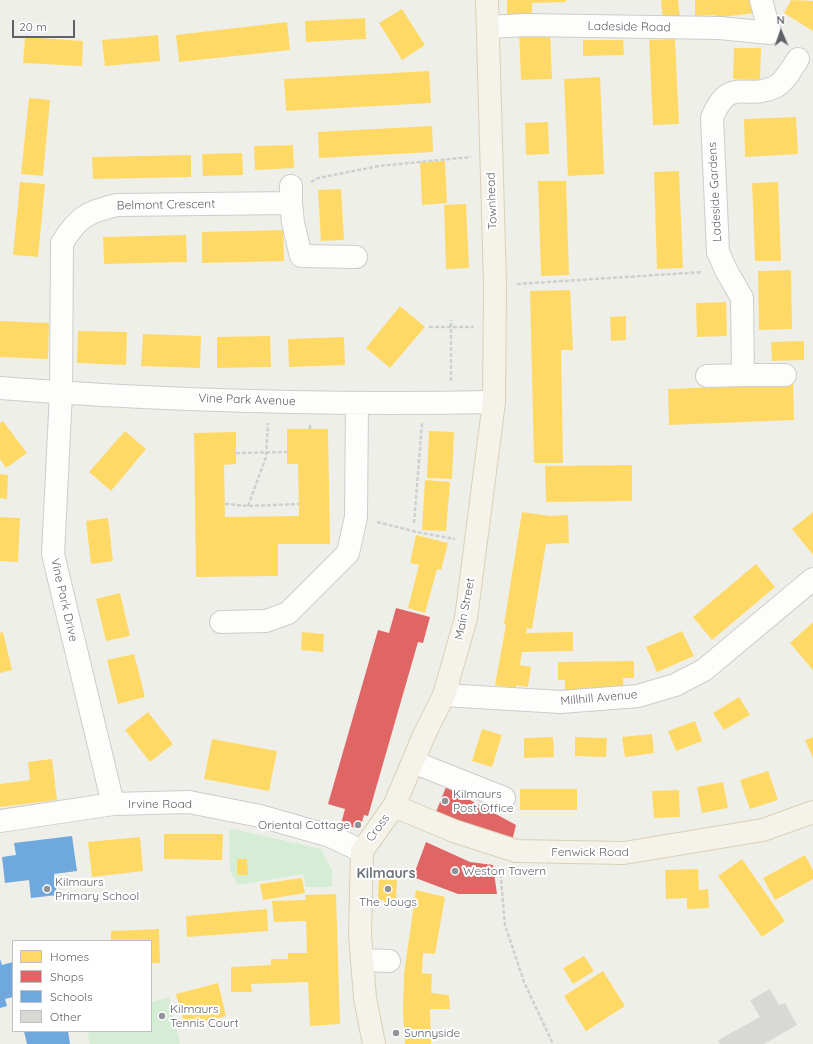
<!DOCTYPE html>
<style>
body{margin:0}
#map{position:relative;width:813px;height:1044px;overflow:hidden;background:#efefea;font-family:Quicksand,sans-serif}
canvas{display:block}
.legend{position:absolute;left:12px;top:940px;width:140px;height:92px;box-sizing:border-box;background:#fff;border:1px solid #bfc0c3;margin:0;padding:5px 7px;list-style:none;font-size:12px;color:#5e6269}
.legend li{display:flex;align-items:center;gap:8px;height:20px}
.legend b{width:20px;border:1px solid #bfc0c3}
.north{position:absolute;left:761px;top:12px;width:40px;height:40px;-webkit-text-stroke:3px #fff;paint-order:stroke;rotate:358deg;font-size:11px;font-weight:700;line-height:16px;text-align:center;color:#5e6269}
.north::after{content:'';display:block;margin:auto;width:14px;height:18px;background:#5e6269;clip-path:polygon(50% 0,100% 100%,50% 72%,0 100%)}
.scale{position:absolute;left:12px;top:20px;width:63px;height:18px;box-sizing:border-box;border:2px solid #5e6269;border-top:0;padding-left:5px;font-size:12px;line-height:14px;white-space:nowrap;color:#5e6269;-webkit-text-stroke:3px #fff;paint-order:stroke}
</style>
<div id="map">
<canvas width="813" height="1044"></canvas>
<ul class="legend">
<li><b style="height:11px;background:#ffd966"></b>Homes</li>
<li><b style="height:11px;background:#e06666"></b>Shops</li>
<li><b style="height:11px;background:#6fa8dc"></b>Schools</li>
<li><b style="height:11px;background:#d8d8d5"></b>Other</li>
</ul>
<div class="north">N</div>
<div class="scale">20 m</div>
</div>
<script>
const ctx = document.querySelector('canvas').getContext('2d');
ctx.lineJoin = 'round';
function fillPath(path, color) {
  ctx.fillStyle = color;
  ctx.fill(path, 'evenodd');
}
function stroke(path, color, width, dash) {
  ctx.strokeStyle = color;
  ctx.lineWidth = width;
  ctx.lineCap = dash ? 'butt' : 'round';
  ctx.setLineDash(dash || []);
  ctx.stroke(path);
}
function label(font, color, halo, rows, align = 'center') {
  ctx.font = font + ' Quicksand,sans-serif';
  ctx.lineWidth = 4;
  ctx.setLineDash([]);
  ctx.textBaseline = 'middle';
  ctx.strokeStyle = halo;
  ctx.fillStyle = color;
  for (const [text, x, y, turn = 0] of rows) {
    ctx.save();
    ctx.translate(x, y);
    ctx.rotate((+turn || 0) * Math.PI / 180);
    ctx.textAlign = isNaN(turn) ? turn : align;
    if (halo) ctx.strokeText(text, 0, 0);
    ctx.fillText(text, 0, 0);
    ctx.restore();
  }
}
fillPath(new Path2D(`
 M229,829L238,830L321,849L332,870V887H306L303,874L238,885L230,871Z
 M169,997L180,1044H90L87,1031H151V1002Z`), '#d6edd5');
fillPath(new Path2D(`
 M507,0H566V2L532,3V19H507Z
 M661,0H678L680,19L663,21Z
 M695,0H753L754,13L715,18V15L695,16Z
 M791,0L813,1V31L784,13Z
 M402,9L425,45L402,60L379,23Z
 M365,18L366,39L306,42L305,21Z
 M287,22L290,50L179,62L176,35Z
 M550,30L552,79L521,80L519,31Z
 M158,35L160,61L105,66L102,40Z
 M25,37L83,41L82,66L23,63Z
 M675,39L679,124L653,125L649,40Z
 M583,40H623L624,55L583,56Z
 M734,48H761L760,80L733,79Z
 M429,71L431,103L286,111L284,79Z
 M600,77L604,174L568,176L564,79Z
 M29,98L50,100L43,176L21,174Z
 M796,117L798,154L745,157L744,119Z
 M548,122L549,154L526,155L525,123Z
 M432,126L433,152L319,158L318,132Z
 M293,145L294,168L255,170L254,146Z
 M242,153L243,175L203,176L202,154Z
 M191,155V177L93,179L92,157Z
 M445,161L447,203L422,205L420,162Z
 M679,171L683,268L657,269L654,172Z
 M538,181H566L569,275L541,276Z
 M20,182L45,184L38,257L13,255Z
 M778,182L781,261H755L752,183Z
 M341,189L344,240L321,241L318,190Z
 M466,204L469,268L446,269L444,205Z
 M283,230L284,261L202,263V232Z
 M186,235L187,262L104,264L103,237Z
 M791,270L792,329L759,330L758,271Z
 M570,290L573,350H561L563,463H534L530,291Z
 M726,302L727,336L697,337L696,303Z
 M400,306L425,327L390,368L366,348Z
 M626,316V340L611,341L610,317Z
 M0,321L49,323L48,359L0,357Z
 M78,331L127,332L126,365L77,363Z
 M143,334L201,336L200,368L141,366Z
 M270,336L271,367L217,368V337Z
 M344,337L345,365L289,367L288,339Z
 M804,341V360L772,361L771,342Z
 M793,384L794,420L669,425L668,389Z
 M3,421L27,453L6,468L0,459V423Z
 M287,429H328L330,544H278V576L196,577L194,433L236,432V464L224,465L225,517L299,516L298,464H287Z
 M125,431L146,449L111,491L89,472Z
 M429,431L454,432L452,479L427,478Z
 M632,465V501L546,502L545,466Z
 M0,474L8,475L7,499L0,498Z
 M425,480L450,482L446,531L422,530Z
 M522,512L550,516L568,515L569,543L546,544L532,629L527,628L526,633L573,632V651L522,652L520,665L531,667L528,687L516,685V689L495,685L506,625L504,624Z
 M813,512V555L792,529Z
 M0,517L20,518L18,562L0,561Z
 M108,518L113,561L91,564L86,521Z
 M416,535L448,543L441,570L437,569L425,613L408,608L419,565L410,563Z
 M756,564L775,587L712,640L693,617Z
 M120,593L130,636L106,641L96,599Z
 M813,622V670L790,643Z
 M682,631L694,656L657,672L646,647Z
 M3,632L12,670L0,673V633Z
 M302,632L324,634L323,652L301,650Z
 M134,654L145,697L118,704L107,660Z
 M634,661V678H623L624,695L565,696V680H558V662Z
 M739,697L750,715L724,730L713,713Z
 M148,712L173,744L150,762L125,730Z
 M695,721L702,741L676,751L668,731Z
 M482,729L502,735L492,767L472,761Z
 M652,734L654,753L625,757L622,737Z
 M553,737L554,757L524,758V738Z
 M575,737L607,738L606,757L575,756Z
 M813,737V758L805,740Z
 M212,739L277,751L269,791L204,779Z
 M52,759L57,800L0,807V784L30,780L28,762Z
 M768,771L778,800L750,809L740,780Z
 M723,782L728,808L702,813L697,787Z
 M520,789H577V810H520Z
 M679,790L680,817L654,818L652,791Z
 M164,834H223L222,860L164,859Z
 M140,837L143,871L92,877L88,842Z
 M805,855L813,870V879L775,900L763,878Z
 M237,859H247L248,875H237Z
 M742,859L785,921L762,937L718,876Z
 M698,869L699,890L708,889L709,908L687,909V898L666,899L665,870Z
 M379,876L397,877L396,900H390L389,905H385L384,900H378Z
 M302,878L305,893L263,900L260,884Z
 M416,890L445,897L435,954L423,953L422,973L432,974L431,993L449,995L450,1009H430L431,1044H405L403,1012L404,974Z
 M336,894L340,1024L310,1026L308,982L251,984L252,992H231V967L271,965V959H288V953H307L306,921L274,922L272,901L306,900L305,895Z
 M267,909L268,931L187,937L186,916Z
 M159,929L160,963H151V941H111V931Z
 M584,956L594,971L573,984L563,968Z
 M603,971L625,1006L586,1031L564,996Z
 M218,983L226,1016L185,1027L176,994Z`), '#ffd966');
fillPath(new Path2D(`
 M396,608L430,617L423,643L418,642L368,816L364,815L360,829L341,824L345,809L328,804L378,630L389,633Z
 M446,787L516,825L511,845L434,817Z
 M426,842L470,862L493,865L497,894H458L413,877Z`), '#e06666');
fillPath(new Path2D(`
 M72,836L77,871L54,874L57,895L31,898L29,880L5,883L2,857L16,855L14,843Z
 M0,959L2,965L13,962V997L5,999L7,1006L0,1008Z
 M24,1031H68L70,1044H27Z`), '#6fa8dc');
fillPath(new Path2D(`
 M770,989L779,1005L785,1003L797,1025L764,1044H720L718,1040L760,1017L750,1000Z`), '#d8d8d5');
const minor = new Path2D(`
 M488,27L525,25L720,28L770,33L761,0
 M291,203L293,223L301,256L356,257
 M785,375H743L742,298L726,270L718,252L712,118C729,75 746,101 775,87C785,82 792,68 798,59
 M707,376L743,375
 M0,388C164,401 330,405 494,402
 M221,622L266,621L288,613L348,553L356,517L357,404
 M444,695L561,702L638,696L675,685L704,670L813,579
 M413,762L504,798
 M113,804L53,554L61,393L62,243C78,217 87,212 117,205L291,203V186
 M0,821L113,804L189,802L260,816L330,836L362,851
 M362,960L389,961`);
const major = new Path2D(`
 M394,806L454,831L516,851L624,853L763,830L813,812
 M374,1044L365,998L360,934L362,851L394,806L425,733L444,695L466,618L494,402L495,285L487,0`);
stroke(minor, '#cccdcc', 24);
stroke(major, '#d9d1b6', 24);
stroke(new Path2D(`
 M311,182L318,178L379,166L471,157
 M517,284L703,272
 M429,327H474
 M451,381V320
 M310,429V423
 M236,453L287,452
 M225,504L248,506L299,504
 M248,506L266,457L268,423
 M377,522L417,532L455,539
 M414,523L422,423
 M500,868L505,925L524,982L553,1044`), '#cbd1ce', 2.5, [4, 2]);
stroke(minor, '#fdfdfc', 22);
stroke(major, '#f4f2e9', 22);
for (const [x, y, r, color] of [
 [445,801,4,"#919396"],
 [358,825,4,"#919396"],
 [455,871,4,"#919396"],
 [47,889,4,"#919396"],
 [388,889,4,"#919396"],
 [162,1016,4,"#919396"],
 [396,1033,4,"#919396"]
]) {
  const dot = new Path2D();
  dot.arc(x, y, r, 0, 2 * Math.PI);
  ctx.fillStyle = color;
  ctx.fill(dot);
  stroke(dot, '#fff', 1.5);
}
label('12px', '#5e6269', '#fff', [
 ["Ladeside Road",629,27,1],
 ["Ladeside Gardens",715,192,-93],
 ["Townhead",492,201,-92],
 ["Belmont Crescent",166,205,-1],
 ["Vine Park Avenue",247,400,2],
 ["Vine Park Drive",64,600,77],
 ["Main Street",465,609,-79],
 ["Millhill Avenue",599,698,-5],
 ["Irvine Road",160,804],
 ["Cross",378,828,-54],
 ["Fenwick Road",590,852]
]);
label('12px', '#5e6269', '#fff', [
 ["Kilmaurs",453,794],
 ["Post Office",453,808],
 ["Oriental Cottage",350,825,"right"],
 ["Weston Tavern",463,871],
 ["Kilmaurs",55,882],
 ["Primary School",55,896],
 ["The Jougs",388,902,"center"],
 ["Kilmaurs",170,1009],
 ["Tennis Court",170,1023],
 ["Sunnyside",404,1033]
], 'left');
label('bold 14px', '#6f747b', '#fff', [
 ["Kilmaurs",386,874]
]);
</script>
